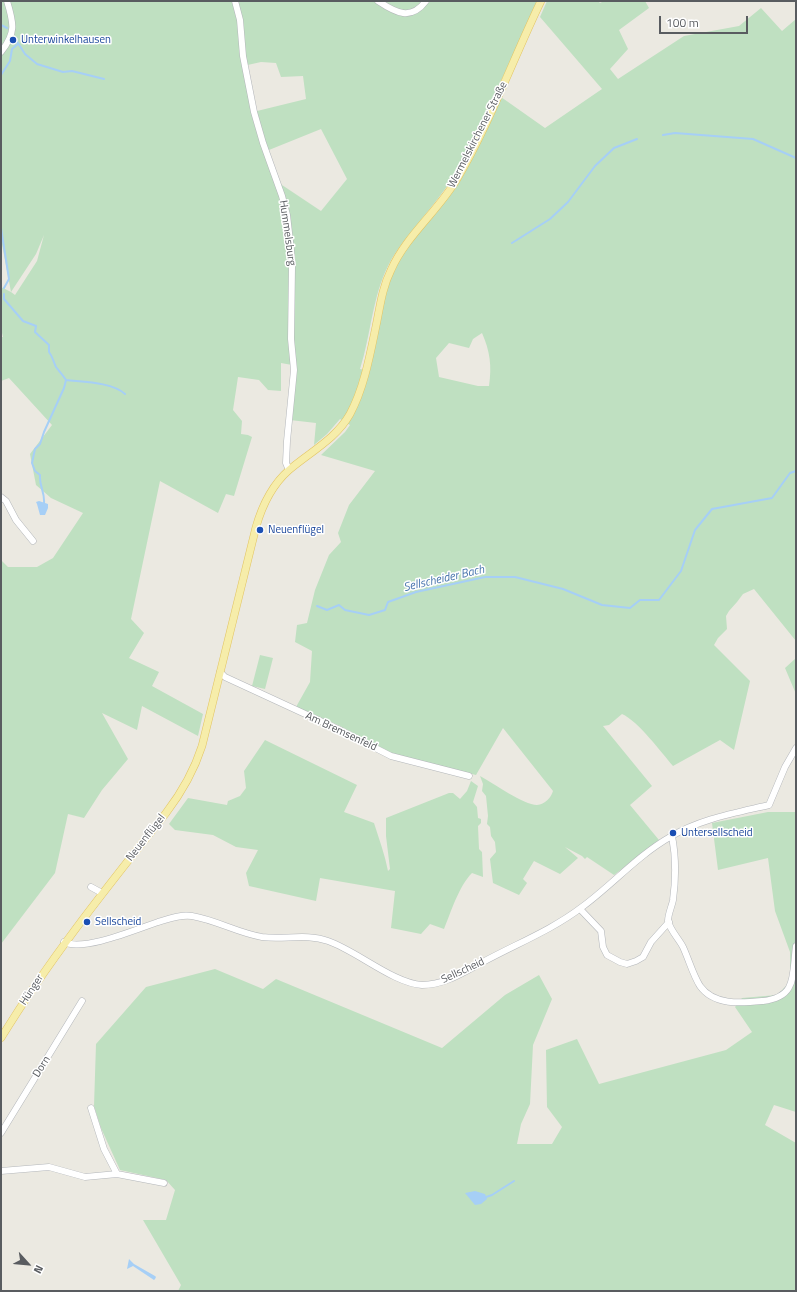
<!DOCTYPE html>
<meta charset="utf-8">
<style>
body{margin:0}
#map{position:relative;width:797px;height:1292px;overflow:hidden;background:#ebe9e1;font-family:"Titillium Web",sans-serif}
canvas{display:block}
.frame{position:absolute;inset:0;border:2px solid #595c60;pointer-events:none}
.north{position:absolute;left:8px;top:1244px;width:40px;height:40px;-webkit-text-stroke:3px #fff;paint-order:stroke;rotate:117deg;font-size:11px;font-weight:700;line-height:16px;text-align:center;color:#595c60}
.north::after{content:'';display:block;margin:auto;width:14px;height:18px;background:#595c60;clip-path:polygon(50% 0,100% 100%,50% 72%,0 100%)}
.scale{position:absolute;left:659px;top:16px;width:89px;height:18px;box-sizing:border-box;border:2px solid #595c60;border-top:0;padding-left:5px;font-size:12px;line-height:14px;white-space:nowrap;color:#595c60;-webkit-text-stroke:3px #fff;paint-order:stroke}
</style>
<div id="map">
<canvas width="797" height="1292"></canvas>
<div class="frame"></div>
<div class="north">N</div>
<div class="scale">100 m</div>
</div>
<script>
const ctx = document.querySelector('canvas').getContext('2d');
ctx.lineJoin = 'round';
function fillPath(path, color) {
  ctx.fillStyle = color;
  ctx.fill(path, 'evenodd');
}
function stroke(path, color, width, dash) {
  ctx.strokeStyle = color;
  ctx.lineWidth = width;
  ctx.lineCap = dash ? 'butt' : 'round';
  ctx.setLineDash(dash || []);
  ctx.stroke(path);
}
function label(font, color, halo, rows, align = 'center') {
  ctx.font = font + ' "Titillium Web",sans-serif';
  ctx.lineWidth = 3;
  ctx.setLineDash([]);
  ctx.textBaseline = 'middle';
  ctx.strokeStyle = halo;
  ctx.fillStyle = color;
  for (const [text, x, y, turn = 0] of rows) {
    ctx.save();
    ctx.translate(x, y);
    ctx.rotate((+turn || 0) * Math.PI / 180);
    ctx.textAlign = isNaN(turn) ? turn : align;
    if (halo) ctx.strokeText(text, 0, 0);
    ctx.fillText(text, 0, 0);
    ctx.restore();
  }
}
fillPath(new Path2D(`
 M1,1H538L465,159C453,179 439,198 424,216C412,232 397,247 388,266C372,298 371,335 360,369L369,371L388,283L394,268L406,249L446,200L501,97L545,128L602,89L540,17L547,1H598L600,3L604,1H645L649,8L619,30L628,49L610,69L618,79L684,36L739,26L761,8L782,31L796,19V641L754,589L743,594L737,602L729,611L726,616L727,629L718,638L714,645L750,681L734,750L720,740L673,766C661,752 638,721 622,714L609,725L603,726L652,786L630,805L659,840L614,875L587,857L585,859L582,856L565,847L578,858L560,874L534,861L523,879L527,883L519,895L493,883L490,859L496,852L495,842L491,836L490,827L487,824L488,816L486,796L482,791L483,784L480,776C493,783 524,805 537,805C545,804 551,798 553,791L503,728L476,775L391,753L338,725L296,707L310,682L312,651L295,642L297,625L307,623L315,590L329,555L341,542L338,533L349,505L375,471L321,455L345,432L350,425L340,419L327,434L314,445L316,423L290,420L292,365L281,363V391L268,390L259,380L238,377L233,410L242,421L241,434L248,435L252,437L234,496L226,494L218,513L160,481L131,619L144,633L129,658L159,672L152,686L203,714L198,736L142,706L137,730L102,713L128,759L102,790L84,818L68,814L55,873L1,944V560L8,567H37L53,558L83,513L51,498L36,485L30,454L52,425L9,378L1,381V337H3L1,329V287L11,292L1,239ZM261,62L276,63L281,77L303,76L306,99L257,111L243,66ZM321,129L347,179L321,211L273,179L264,152ZM44,235L37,261L15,295L11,292L36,254ZM482,333C490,351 492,366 489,386H478L439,377L436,358L449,343L469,348L473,339Z
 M260,655L273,658L265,689L252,686Z
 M796,658V694L785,668Z
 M265,740L357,785L344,812L374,823C379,839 385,855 388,871L390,869L386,836V818L449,793H453L460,799L467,791L471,781L478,786L473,802L477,807L478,818L481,819V823L478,826L479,849L482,852L483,877L472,873C459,886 451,912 444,929L430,924L421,934L391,928L395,891L320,878L316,901L249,886L246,873L258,850L236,847L213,835L175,830L169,824L188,798L227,805L228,801L240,796L246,788L244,771Z
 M768,812H796V1112L774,1105L765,1125L796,1143V1291H178L181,1285L143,1220H166L175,1190L166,1180L120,1170L101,1128L94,1106L96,1044L146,987L215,969L263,989L276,979L442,1048L505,995L539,975L552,999L533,1045L530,1104L521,1124L517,1144H552L562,1127L547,1107L546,1050L577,1039L599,1084L726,1050L752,1032L735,1007L742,998L777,995L790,982V952L775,911L768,858L718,870L712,823Z`), '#bfe0c1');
fillPath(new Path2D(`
 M39,501L48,504V508L45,515H40L37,504L36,502Z
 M475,1191L485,1194L487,1199L481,1204L475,1205L465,1193Z
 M129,1259L134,1264L155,1276L156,1277L155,1279L154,1280L133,1266L127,1269Z`), '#a6cff6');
stroke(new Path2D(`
 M1,25L7,28
 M16,40L25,54L37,64L63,72L72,71L104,79
 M1,75L10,61L12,49L18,44
 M663,135L675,133L753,139L796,158
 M1,228L9,279L4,288
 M512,243L550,219L568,202L595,166L614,148L637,139
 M4,294V299L23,321L36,326L35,332L49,345V352C53,357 53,361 56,367C59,371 63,375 66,380L64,388L44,432L40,444L35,449L32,463L35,471L40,475C39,486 45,492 44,503
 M66,380C83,382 112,382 125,394
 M317,606L327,610L339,605L345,610L369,615L385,610L388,602L416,592L485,577H515L563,589L602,605L630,608L640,600H659L681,571L695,530L712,509L772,498L790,473L796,471
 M486,1197L492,1195L514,1181`), '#a6cff6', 2);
const minor = new Path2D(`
 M235,1L240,20L243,56L254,112L263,143L282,196L287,215L291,250L292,267L291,339L294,370L287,441L286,463L289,470
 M378,1C396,13 411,21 426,1
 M1,52C16,33 14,24 7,1
 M1,497L6,501L16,520L33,541
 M220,672L225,677L342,731L391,756L469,776
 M672,836C676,857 676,878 673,900C672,906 668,914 668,921C670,930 679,939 683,947C689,960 693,975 700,986C714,1006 742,1003 763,1001C797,997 792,977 796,946
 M91,887L102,893
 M580,909L601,931L603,947L607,955L620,962L627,964L636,961L643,957L651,942L669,922
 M64,942C83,952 137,929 158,922C169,919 180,914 192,916C216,920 238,933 262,937C284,940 306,933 328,941C357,951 393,983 422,985C445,985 464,972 483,962C516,944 552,930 582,907C612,885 637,856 670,837C700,819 735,813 769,805L785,767L796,748
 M91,1108L104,1149L117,1174
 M1,1133L82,1001
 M1,1171L49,1167L85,1177L117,1174L164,1183`);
const major = new Path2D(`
 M1,1038C50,958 108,886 166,813C182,792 194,771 202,746L256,527C262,506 272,485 289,470C310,452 336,439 350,414C364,388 370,355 376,326C380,307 382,288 391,270C406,236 438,211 457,179C490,123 513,59 541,1`);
stroke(minor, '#b3b6ba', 7);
stroke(major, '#e2c462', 8);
stroke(minor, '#fff', 6);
stroke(major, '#f6edaa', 7);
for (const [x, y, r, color] of [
 [13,40,4,"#1a4fb4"],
 [260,530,4,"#1a4fb4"],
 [673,833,4,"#1a4fb4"],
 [87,922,4,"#1a4fb4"]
]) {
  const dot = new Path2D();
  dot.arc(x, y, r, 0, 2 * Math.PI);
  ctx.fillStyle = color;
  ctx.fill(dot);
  stroke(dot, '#fff', 1.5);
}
label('11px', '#164399', '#fff', [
 ["Unterwinkelhausen",21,40],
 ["Neuenflügel",268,530],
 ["Untersellscheid",681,833],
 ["Sellscheid",95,922]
], 'left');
label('11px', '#595c60', '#fff', [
 ["Wermelskirchener Straße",478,135,-63],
 ["Hummelsburg",287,233,82],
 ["Am Bremsenfeld",341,732,25],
 ["Neuenflügel",146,838,-52],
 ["Sellscheid",463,971,-25],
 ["Hünger",32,990,-57],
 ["Dorn",42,1067,-58]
]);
label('italic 12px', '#4976ae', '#fff', [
 ["Sellscheider Bach",444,579,-13]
]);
</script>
